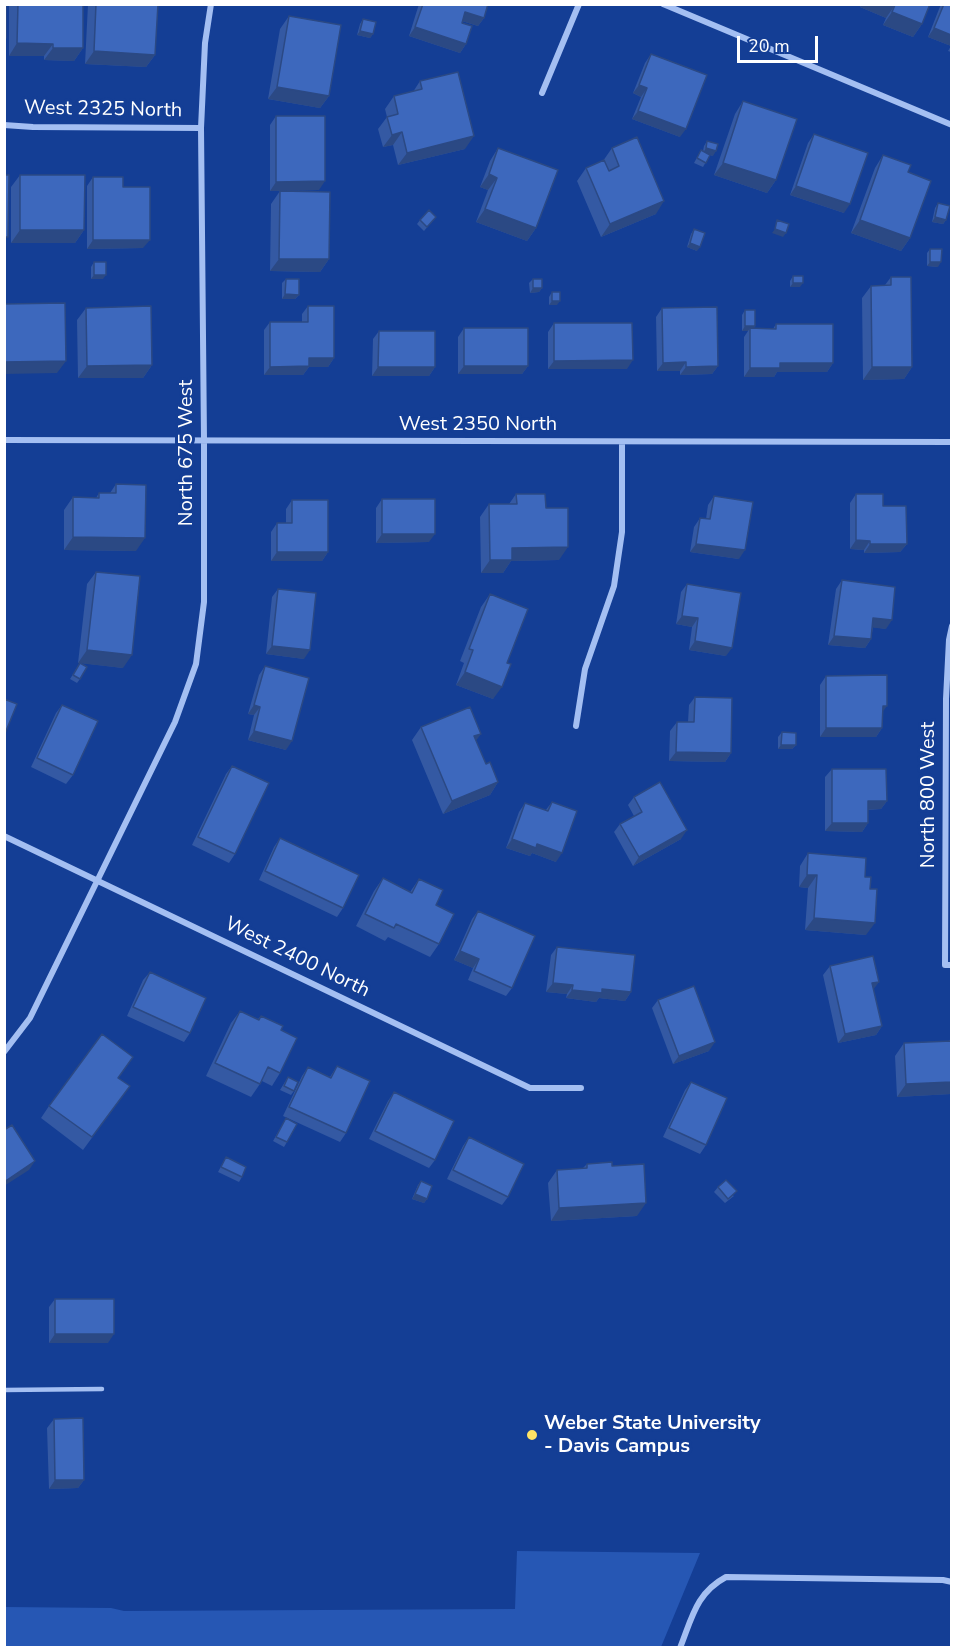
<!DOCTYPE html>
<style>
body{margin:0}
#map{position:relative;width:956px;height:1652px;overflow:hidden;background:#143e95;font-family:"Nunito Sans",sans-serif}
canvas{display:block}
.frame{position:absolute;inset:0;border:6px solid #fff;pointer-events:none}
.scale{position:absolute;left:737px;top:36px;width:81px;height:27px;box-sizing:border-box;border:3px solid #fff;border-top:0;padding-left:8px;font-size:18px;line-height:21px;white-space:nowrap;color:#fff;-webkit-text-stroke:4px #143e95;paint-order:stroke}
</style>
<div id="map">
<canvas width="956" height="1652"></canvas>
<div class="frame"></div>
<div class="scale">20 m</div>
</div>
<script>
const ctx = document.querySelector('canvas').getContext('2d');
ctx.lineJoin = 'round';
function fillPath(path, color) {
  ctx.fillStyle = color;
  ctx.fill(path, 'evenodd');
}
function stroke(path, color, width, dash) {
  ctx.strokeStyle = color;
  ctx.lineWidth = width;
  ctx.lineCap = dash ? 'butt' : 'round';
  ctx.setLineDash(dash || []);
  ctx.stroke(path);
}
function label(font, color, halo, rows, align = 'center') {
  ctx.font = font + ' "Nunito Sans",sans-serif';
  ctx.lineWidth = 6;
  ctx.setLineDash([]);
  ctx.textBaseline = 'middle';
  ctx.strokeStyle = halo;
  ctx.fillStyle = color;
  for (const [text, x, y, turn = 0] of rows) {
    ctx.save();
    ctx.translate(x, y);
    ctx.rotate((+turn || 0) * Math.PI / 180);
    ctx.textAlign = isNaN(turn) ? turn : align;
    if (halo) ctx.strokeText(text, 0, 0);
    ctx.fillText(text, 0, 0);
    ctx.restore();
  }
}
fillPath(new Path2D(`
 M517,1551L700,1553L661,1647H5V1607L111,1608L124,1611L515,1609Z`), '#2657b4');
stroke(new Path2D(`
 M4,1390L102,1389`), '#a4bff2', 4.5);
stroke(new Path2D(`
 M663,4L952,125
 M542,93L579,4
 M4,125L33,127L201,128
 M4,440L952,442
 M952,626L949,640L946,699L945,965H952
 M576,726L585,669L614,586L622,532V443
 M4,836L530,1088H581
 M4,1052L30,1018L175,722L196,664L204,602V440L201,128L205,43L211,4
 M680,1648C692,1618 696,1593 726,1577L943,1580L952,1582`), '#a4bff2', 6);
fillPath(new Path2D(`
 M9,4H83V48L74,61L44,60V56H9Z
 M88,4H158L155,55L146,67L85,64Z
 M419,4H488L484,18L478,26L462,21L466,44L460,53L409,36Z
 M861,4H930L922,24L913,37L883,25L886,18L860,7Z
 M941,4H951V52L948,51L951,46L928,37Z
 M289,16L329,96L320,108L268,99L280,29Z
 M363,19L373,34L370,38L357,35L360,24Z
 M651,54L680,137L632,119L641,97L633,93L645,63Z
 M420,81L465,149L398,165L393,145L383,147L378,129L387,117L385,109L394,96L413,92Z
 M743,101L776,180L767,193L714,175L735,114Z
 M276,116L319,190L270,191V125Z
 M814,134L844,213L790,195L808,143Z
 M707,141L713,156L710,155L703,167L694,163L701,150L703,151L704,146Z
 M498,148L536,228L527,241L476,222L488,190L480,187L490,161Z
 M612,148L656,214L601,237L577,181L586,168L603,161Z
 M883,155L908,172L910,238L901,251L851,233L875,168Z
 M20,175L84,230L75,243H11V187Z
 M93,177L143,248L87,249V186Z
 M280,191L329,259L320,272L270,271L271,204Z
 M938,203L946,220L943,224L932,222L935,208Z
 M436,217L424,231L417,224L420,220Z
 M694,229L697,251L687,247L691,234Z
 M930,249L938,267L927,266V253Z
 M94,262L103,279H91V267Z
 M793,276L800,287H790V281Z
 M891,277L912,367L904,379L863,380L862,298L871,286L885,285Z
 M286,279L299,295L295,299H282V283Z
 M533,279L542,288L539,292L530,293L529,283Z
 M552,292L557,305H549V297Z
 M308,306L334,358L328,367H309L303,375H264V330L270,322H302V314Z
 M86,308L152,365L143,378H78L77,320Z
 M662,308L718,366L712,374L680,375V371H657L656,317Z
 M745,310L755,326L754,328L773,329L776,324L833,363L827,372H777L774,377H744V337L748,331H742V315Z
 M554,323L627,369H548V332Z
 M464,328L528,366L522,374H458V337Z
 M379,331L435,367L429,376H372L373,339Z
 M116,484L136,551L64,550V510L73,497L96,498L99,493H110Z
 M516,494L546,508L559,560L511,561L503,573H481L480,517L489,504H509Z
 M856,494L883,506L907,544L900,552L864,553V550L850,549V503Z
 M714,496L739,559L690,552L694,527L700,518L706,519L708,505Z
 M382,499L429,542L376,543V508Z
 M292,500L328,552L322,561H271V532L277,523H286V509Z
 M96,572L123,668L81,663L80,679L77,683L70,679L80,663H78L87,584Z
 M842,580L886,629L873,627L871,639L865,648L828,645L836,589Z
 M687,584L726,656L689,650L692,627L676,624L681,592Z
 M278,589L304,659L266,654L272,597Z
 M490,594L507,663L493,699L456,685L464,663L460,661L481,607Z
 M265,666L286,750L248,740L254,715L248,714L259,675Z
 M826,676L883,713L882,728L876,737H820V685Z
 M695,697L731,753L725,762L669,761L670,731L677,722H688L689,705Z
 M62,705L73,775L66,784L31,767L56,713Z
 M421,727L476,741L486,764L498,782L490,795L443,814L412,740Z
 M782,732L796,745L792,749H778V737Z
 M232,766L235,854L229,863L192,845L226,774Z
 M832,769L887,801L881,809L868,810V823L862,832L825,831V777Z
 M634,797L681,839L633,866L614,832L620,824L634,816L628,805Z
 M552,802L556,862L532,853L530,856L506,848L519,812L525,803L545,811Z
 M280,838L343,908L337,917L259,880L274,847Z
 M808,853L865,877L866,935L805,930L808,888L799,887L800,866Z
 M383,878L410,892L419,879L436,905L439,944L430,957L388,937L385,941L356,926L374,891Z
 M478,911L512,988L506,996L468,980L473,968L454,960L472,919Z
 M557,947L631,992L625,1001L599,998L596,1002L566,998L567,994L546,992L551,955Z
 M830,966L882,1026L876,1035L838,1043L823,975Z
 M150,972L190,1033L184,1042L127,1016L143,980Z
 M658,1000L709,1051L673,1064L652,1008Z
 M240,1011L258,1019L261,1016L281,1030L280,1073L272,1086L262,1081L251,1097L206,1076L231,1023Z
 M951,1038V1094L897,1097L895,1056L904,1043L949,1041Z
 M337,1066L346,1133L340,1142L283,1116L302,1076L308,1067L330,1077Z
 M288,1077L294,1091L291,1095L280,1090Z
 M118,1078L130,1086L83,1150L41,1118L49,1106Z
 M691,1082L706,1145L700,1154L663,1137L685,1090Z
 M394,1092L435,1160L429,1168L369,1139L388,1101Z
 M286,1118L287,1142L284,1147L273,1141Z
 M469,1137L508,1197L502,1205L447,1179L463,1146Z
 M226,1157L242,1177L239,1182L218,1172Z
 M587,1164L612,1166L637,1216L551,1221L548,1183L557,1170L583,1168Z
 M421,1181L427,1199L424,1203L412,1199L418,1185Z
 M718,1187L734,1196L725,1203L714,1192Z
 M55,1299L108,1343H49V1307Z
 M54,1419L84,1480L78,1488L49,1489L47,1428Z`), '#3459a3');
fillPath(new Path2D(`
 M862,4H894L895,5L886,18L860,7Z
 M465,12L484,18L478,26L459,20Z
 M892,12L922,24L913,37L883,25Z
 M415,27L466,44L460,53L409,36Z
 M934,28L951,35V46L928,37Z
 M360,31L373,34L370,38L357,35Z
 M17,43L53,44L44,56H9Z
 M53,48H83L74,61L44,60Z
 M94,51L155,55L146,67L85,64Z
 M639,85L647,88L641,97L633,93Z
 M277,87L329,96L320,108L268,99Z
 M638,111L686,129L680,137L632,119Z
 M402,132L393,145L383,147L392,135Z
 M474,136L465,149L398,165L407,153Z
 M706,148L716,151L713,156L703,153Z
 M723,163L776,180L767,193L714,175Z
 M489,174L497,178L488,190L480,187Z
 M325,181L319,190L270,191L276,182Z
 M796,186L850,204L844,213L790,195Z
 M664,201L656,214L601,237L610,224Z
 M485,209L536,228L527,241L476,222Z
 M935,217L946,220L943,224L932,222Z
 M860,220L910,238L901,251L851,233Z
 M775,229L786,233L783,237L772,233Z
 M20,230H84L75,243H11Z
 M93,240H150L143,248L87,249Z
 M690,243L700,247L697,251L687,247Z
 M279,259H329L320,272L270,271Z
 M930,262H941L938,267L927,266Z
 M94,275H106L103,279H91Z
 M793,283H803L800,287H790Z
 M533,288H542L539,292L530,293Z
 M285,294L299,295L295,299H282Z
 M552,301H560L557,305H549Z
 M745,326H755L752,331L750,328L748,331H742Z
 M309,358H334L328,367H309L303,375H264L270,367Z
 M633,360L627,369H548L554,361Z
 M66,361L57,373L4,374V362Z
 M686,362L680,371H657L663,363Z
 M780,363H833L827,372H777L774,377H744L750,368Z
 M152,365L143,378H78L87,366Z
 M464,366H528L522,374H458Z
 M718,366L712,374L680,375L686,367Z
 M378,367H435L429,376H372Z
 M872,367H912L904,379L863,380Z
 M382,534H435L429,542L376,543Z
 M73,537L145,538L136,551L64,550Z
 M856,540L870,541L864,550L850,549Z
 M696,544L745,550L739,559L690,552Z
 M870,544H907L900,552L864,553Z
 M568,547L559,560L511,561L503,573H481L490,560L512,548Z
 M277,552H328L322,561H271Z
 M682,616L698,618L692,627L676,624Z
 M873,618L892,620L886,629L867,627Z
 M834,636L871,639L865,648L828,645Z
 M695,641L732,648L726,656L689,650Z
 M272,646L310,650L304,659L266,654Z
 M87,650L132,655L123,668L78,663Z
 M465,672L502,687L493,699L456,685Z
 M254,705L260,707L254,715L248,714Z
 M883,706H887L881,714Z
 M826,728H882L876,737H820Z
 M254,731L292,741L286,750L248,740Z
 M481,734L472,746L474,736Z
 M781,745H796L792,749H778Z
 M676,752L731,753L725,762L669,761Z
 M498,782L490,795L443,814L452,801Z
 M868,801H887L881,809L862,810Z
 M832,823H868L862,832L825,831Z
 M687,830L681,839L633,866L639,857Z
 M512,839L537,844L562,853L556,862L532,853L530,856L506,848Z
 M807,875H817L808,888L799,887Z
 M814,918L875,923L866,935L805,930Z
 M460,951L479,959L473,968L454,960Z
 M879,982L873,990L872,983Z
 M553,983L573,985L567,994L546,992Z
 M602,989L631,992L625,1001L599,998L596,1002L566,998L572,990Z
 M882,1026L876,1035L838,1043L845,1034Z
 M715,1042L709,1051L673,1064L679,1056Z
 M951,1082V1094L897,1097L906,1084Z
 M35,1161L29,1170L4,1186V1182Z
 M415,1194L427,1199L424,1203L412,1199Z
 M646,1203L637,1216L551,1221L559,1208Z
 M55,1334H114L108,1343H49Z
 M55,1480H84L78,1488L49,1489Z`), '#2b4984');
const building = new Path2D(`
 M4,4H6V38H4Z
 M18,4H83V48H53V44L17,43Z
 M96,4H158L155,55L94,51Z
 M423,4H488L484,18L465,12L462,23L472,26L466,44L415,27Z
 M894,4H930L922,24L892,12L895,5Z
 M944,4H951V35L934,28Z
 M289,16L341,25L329,96L277,87Z
 M363,19L376,22L373,34L360,31Z
 M651,54L707,75L686,129L638,111L647,88L639,85Z
 M458,72L474,136L407,153L402,132L392,135L387,117L398,114L394,96L422,89L420,81Z
 M743,101L797,119L776,180L723,163Z
 M276,116H325V181L276,182Z
 M814,134L868,153L850,204L796,186Z
 M637,137L664,201L610,224L586,168L604,160L609,171L619,166L612,148Z
 M707,141L718,144L716,151L706,148Z
 M498,148L558,170L536,228L485,209L497,178L489,174Z
 M701,150L710,155L706,163L697,158Z
 M883,155L911,165L908,172L931,181L910,238L860,220Z
 M4,175H9L8,237H4Z
 M20,175H85L84,230H20Z
 M93,177H123V187H150V240H93Z
 M280,191L330,192L329,259H279Z
 M938,203L950,206L946,220L935,217Z
 M429,210L436,217L427,227L420,220Z
 M777,220L789,224L786,233L775,229Z
 M694,229L705,233L700,247L690,243Z
 M930,249H942L941,262H930Z
 M94,262H106V275H94Z
 M793,276H803V283H793Z
 M891,277H911L912,367H872L871,286L891,285Z
 M286,279H299V295L285,294Z
 M533,279H542V288H533Z
 M552,292H560V301H552Z
 M65,303L66,361L4,362V304Z
 M151,306L152,365L87,366L86,308Z
 M308,306H334V358H309V366L270,367V322H308Z
 M717,307L718,366L686,367V362L663,363L662,308Z
 M745,310H755V326H745Z
 M554,323H632L633,360L554,361Z
 M776,324H833V363H780V368H750V328L776,329Z
 M464,328H528V366H464Z
 M379,331H435V367H378Z
 M116,484L146,485L145,538L73,537V497L99,498V493H116Z
 M516,494H545L546,508H568V547L512,548V560H490L489,504H517Z
 M856,494H883V506H906L907,544H870V541L856,540Z
 M714,496L753,502L745,550L696,544L700,518L710,519Z
 M382,499H435V534H382Z
 M292,500H328V552H277V523H292Z
 M96,572L140,576L132,655L87,650Z
 M842,580L895,587L892,620L873,618L871,639L834,636Z
 M687,584L741,593L732,648L695,641L698,618L682,616Z
 M278,589L316,593L310,650L272,646Z
 M490,594L528,609L507,663L511,664L502,687L465,672L473,650L469,649Z
 M80,663L87,667L80,679L73,675Z
 M265,666L309,678L292,741L254,731L260,707L254,705Z
 M887,675V706H883L882,728H826V676Z
 M695,697L732,698L731,753L676,752L677,722H694Z
 M4,699L17,704L4,736Z
 M62,705L98,721L73,775L37,758Z
 M470,707L481,734L474,736L486,764L490,762L498,782L452,801L421,727Z
 M782,732L796,733V745H781Z
 M232,766L269,783L235,854L198,837Z
 M832,769H886L887,801H868V823H832Z
 M660,782L687,830L639,857L620,824L642,812L634,797Z
 M552,802L577,811L562,853L537,844L536,848L512,839L525,803L548,811Z
 M280,838L359,875L343,908L265,871Z
 M808,853L866,858L865,877H871L870,889H877L875,923L814,918L817,875H807Z
 M383,878L412,893L419,879L443,890L436,905L454,914L439,944L396,924L394,928L365,914Z
 M478,911L535,936L512,988L474,971L479,959L460,951Z
 M557,947L635,955L631,992L602,989V993L572,990L573,985L553,983Z
 M873,956L879,982L872,983L882,1026L845,1034L830,966Z
 M150,972L206,998L190,1033L133,1007Z
 M694,986L715,1042L679,1056L658,1000Z
 M240,1011L259,1020L261,1016L283,1026L281,1030L297,1038L280,1073L268,1067L260,1084L215,1063Z
 M102,1034L133,1057L118,1078L130,1086L92,1137L49,1106Z
 M951,1041V1082L906,1084L904,1043Z
 M337,1066L370,1081L346,1133L289,1107L308,1067L331,1078Z
 M288,1077L298,1082L294,1091L284,1086Z
 M691,1082L727,1098L706,1145L669,1128Z
 M394,1092L454,1121L435,1160L375,1131Z
 M286,1118L297,1124L287,1142L276,1137Z
 M12,1125L35,1161L4,1182V1130Z
 M469,1137L524,1164L508,1197L453,1170Z
 M226,1157L246,1167L242,1177L221,1167Z
 M612,1162V1166L644,1164L646,1203L559,1208L557,1170L587,1168V1164Z
 M726,1180L737,1191L728,1199L718,1187Z
 M421,1181L432,1186L427,1199L415,1194Z
 M55,1299H114V1334H55Z
 M83,1418L84,1480H55L54,1419Z`);
fillPath(building, '#3d68bd');
stroke(building, '#2b4984', 1.5);
for (const [x, y, r, color] of [
 [532,1435,6,"#ffe365"]
]) {
  const dot = new Path2D();
  dot.arc(x, y, r, 0, 2 * Math.PI);
  ctx.fillStyle = color;
  ctx.fill(dot);
  stroke(dot, '#143e95', 2);
}
label('20px', '#fff', '#143e95', [
 ["West 2325 North",103,110,1],
 ["West 2350 North",478,425],
 ["North 675 West",187,453,-90],
 ["North 800 West",929,795,-90],
 ["West 2400 North",297,958,26]
]);
label('bold 20px', '#fff', '#143e95', [
 ["Weber State University",544,1424],
 ["- Davis Campus",544,1447]
], 'left');
</script>
